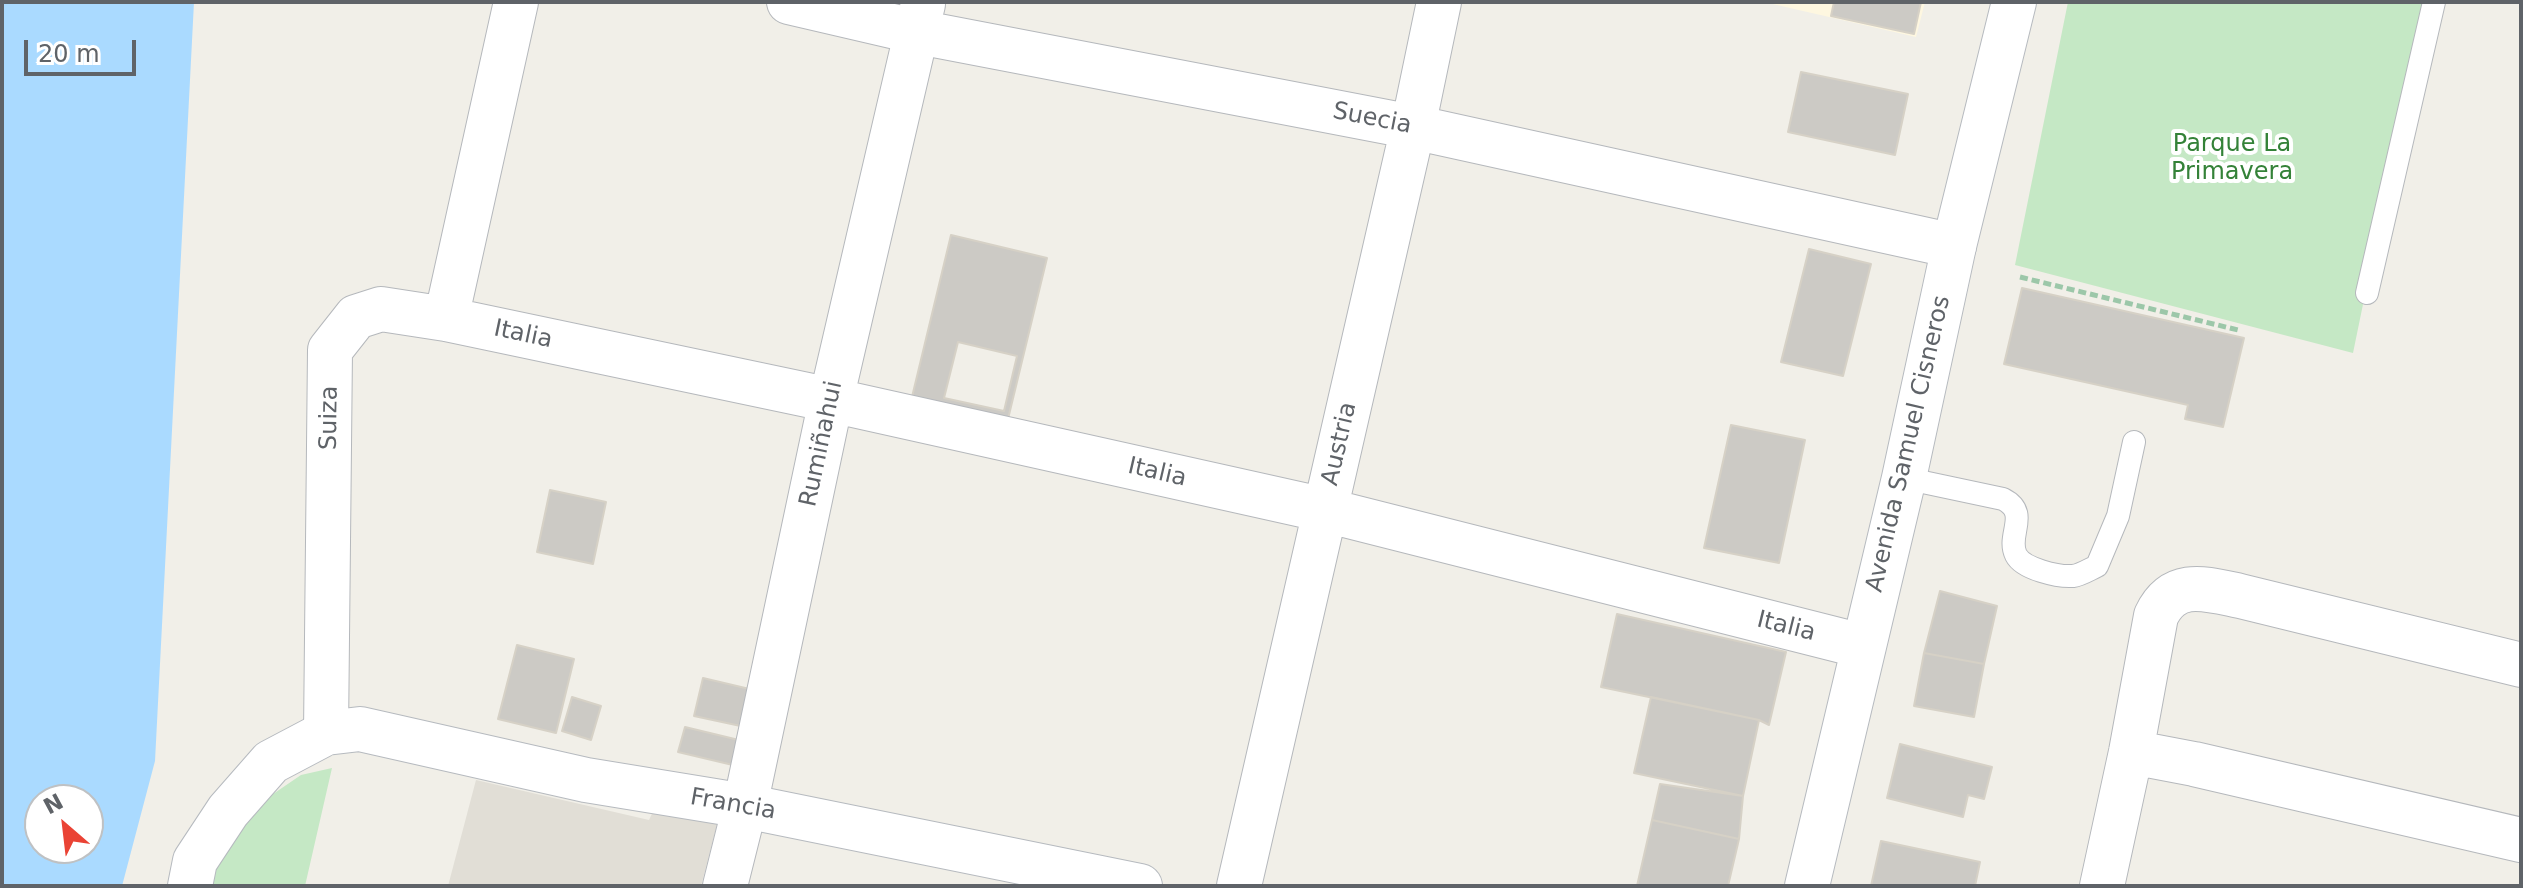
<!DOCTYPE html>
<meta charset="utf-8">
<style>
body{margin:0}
#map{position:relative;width:2523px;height:888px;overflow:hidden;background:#f1efe8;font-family:"DejaVu Sans",sans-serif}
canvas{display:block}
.frame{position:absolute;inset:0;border:4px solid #5f6368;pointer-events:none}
.north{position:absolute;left:24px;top:784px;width:80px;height:80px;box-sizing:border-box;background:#fff;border:2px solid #bfc1c3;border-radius:50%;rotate:332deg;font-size:22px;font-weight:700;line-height:32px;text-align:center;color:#5f6368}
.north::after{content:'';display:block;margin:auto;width:28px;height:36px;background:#ea4335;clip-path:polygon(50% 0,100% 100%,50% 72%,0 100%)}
.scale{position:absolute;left:24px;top:40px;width:112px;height:36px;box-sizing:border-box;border:4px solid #5f6368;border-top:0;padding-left:10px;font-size:24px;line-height:28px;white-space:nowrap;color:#5f6368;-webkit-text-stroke:6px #fff;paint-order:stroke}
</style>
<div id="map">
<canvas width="2523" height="888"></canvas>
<div class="frame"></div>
<div class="north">N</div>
<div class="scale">20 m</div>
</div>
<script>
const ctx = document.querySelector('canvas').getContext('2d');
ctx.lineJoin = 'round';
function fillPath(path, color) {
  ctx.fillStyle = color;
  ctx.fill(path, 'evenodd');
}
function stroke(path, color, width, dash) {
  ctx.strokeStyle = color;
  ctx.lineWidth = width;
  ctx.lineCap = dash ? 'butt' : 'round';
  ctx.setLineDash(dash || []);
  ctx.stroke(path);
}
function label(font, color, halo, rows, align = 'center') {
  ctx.font = font + ' "DejaVu Sans",sans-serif';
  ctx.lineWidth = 8;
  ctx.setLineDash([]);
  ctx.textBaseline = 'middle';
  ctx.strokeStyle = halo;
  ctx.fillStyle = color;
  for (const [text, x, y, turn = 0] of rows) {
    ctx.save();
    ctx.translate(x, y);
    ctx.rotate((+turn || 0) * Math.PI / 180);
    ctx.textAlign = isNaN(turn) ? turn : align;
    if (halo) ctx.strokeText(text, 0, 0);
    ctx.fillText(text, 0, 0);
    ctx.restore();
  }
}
fillPath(new Path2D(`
 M1764,2H1925L1916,37Z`), '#fef7e0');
fillPath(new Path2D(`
 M476,780L649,820L659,799L720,813L701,886H448Z`), '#e1ded6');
fillPath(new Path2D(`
 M2068,2H2425L2353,353L2015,265Z
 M332,768L305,886H201L251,809L301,775Z`), '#c5e8c5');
fillPath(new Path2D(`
 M2,2H194L155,761L122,886H2ZM40,800H88V848H40Z`), '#aadaff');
const building = new Path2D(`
 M1834,2H1921L1914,34L1831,16Z
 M1801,72L1908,94L1895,155L1788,132Z
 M951,235L1047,258L1008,419L912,397Z
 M1809,249L1871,264L1843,376L1781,362Z
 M2022,288L2244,338L2223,427L2185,419L2188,405L2004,364Z
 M958,342L1017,356L1004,411L944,398Z
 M1731,425L1805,440L1779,563L1704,548Z
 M550,490L606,502L593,564L537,552Z
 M1940,591L1997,606L1984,664L1924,653Z
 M1617,614L1786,652L1769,725L1759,720L1601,687Z
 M517,645L574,659L556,733L498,719Z
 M1924,653L1984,664L1974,717L1914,706Z
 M703,678L758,691L750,728L694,716Z
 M572,697L601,706L591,740L562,731Z
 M1651,697L1759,720L1743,796L1634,773Z
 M685,727L743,741L737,766L678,752Z
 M1900,744L1992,767L1984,799L1968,795L1963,817L1887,798Z
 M1660,784L1743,796L1739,839L1652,820Z
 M1652,820L1739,839L1728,886H1637Z
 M1881,841L1980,862L1975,886H1871Z`);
fillPath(building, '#cccac5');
stroke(building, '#d6d1c6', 2);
const lane = new Path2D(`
 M2367,293L2434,2
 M1904,478L2003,499C2031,513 2006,535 2016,555C2023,569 2058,577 2073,576C2081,575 2090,569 2097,566L2118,516L2134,442`);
const street = new Path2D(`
 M789,2L918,32L1413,127L1954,246
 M446,319L516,2
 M326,733L330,350L356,317L381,309L446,319L831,400L1325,510L1862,646
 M2131,752L2194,764L2521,840
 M725,886L745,806L831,400L923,4
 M1239,886L1413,127L1439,2
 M2102,886L2131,752L2156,616C2174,578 2206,589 2240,596L2521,665`);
const secondary = new Path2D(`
 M190,886L195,861L228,811L271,762L326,733L360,729L586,780L745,806L1140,886
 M1807,886L1904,478L1954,246L2014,2`);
stroke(lane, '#b5b8bc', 24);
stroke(street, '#b5b8bc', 46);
stroke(secondary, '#b6babf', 46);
stroke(new Path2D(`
 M2020,277L2238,330`), '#9cc7a9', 5, [8, 4]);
stroke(lane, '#fff', 22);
stroke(street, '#fff', 44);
stroke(secondary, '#fff', 44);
label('24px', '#5f6368', '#fff', [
 ["Suecia",1372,119,11],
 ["Italia",523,335,12],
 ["Suiza",330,418,-89],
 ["Rumiñahui",822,444,-78],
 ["Austria",1340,444,-77],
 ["Avenida Samuel Cisneros",1909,444,-77],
 ["Italia",1157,473,13],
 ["Italia",1786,627,14],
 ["Francia",733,805,10]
]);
label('24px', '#348238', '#fff', [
 ["Parque La",2232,145],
 ["Primavera",2232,173]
]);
</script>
